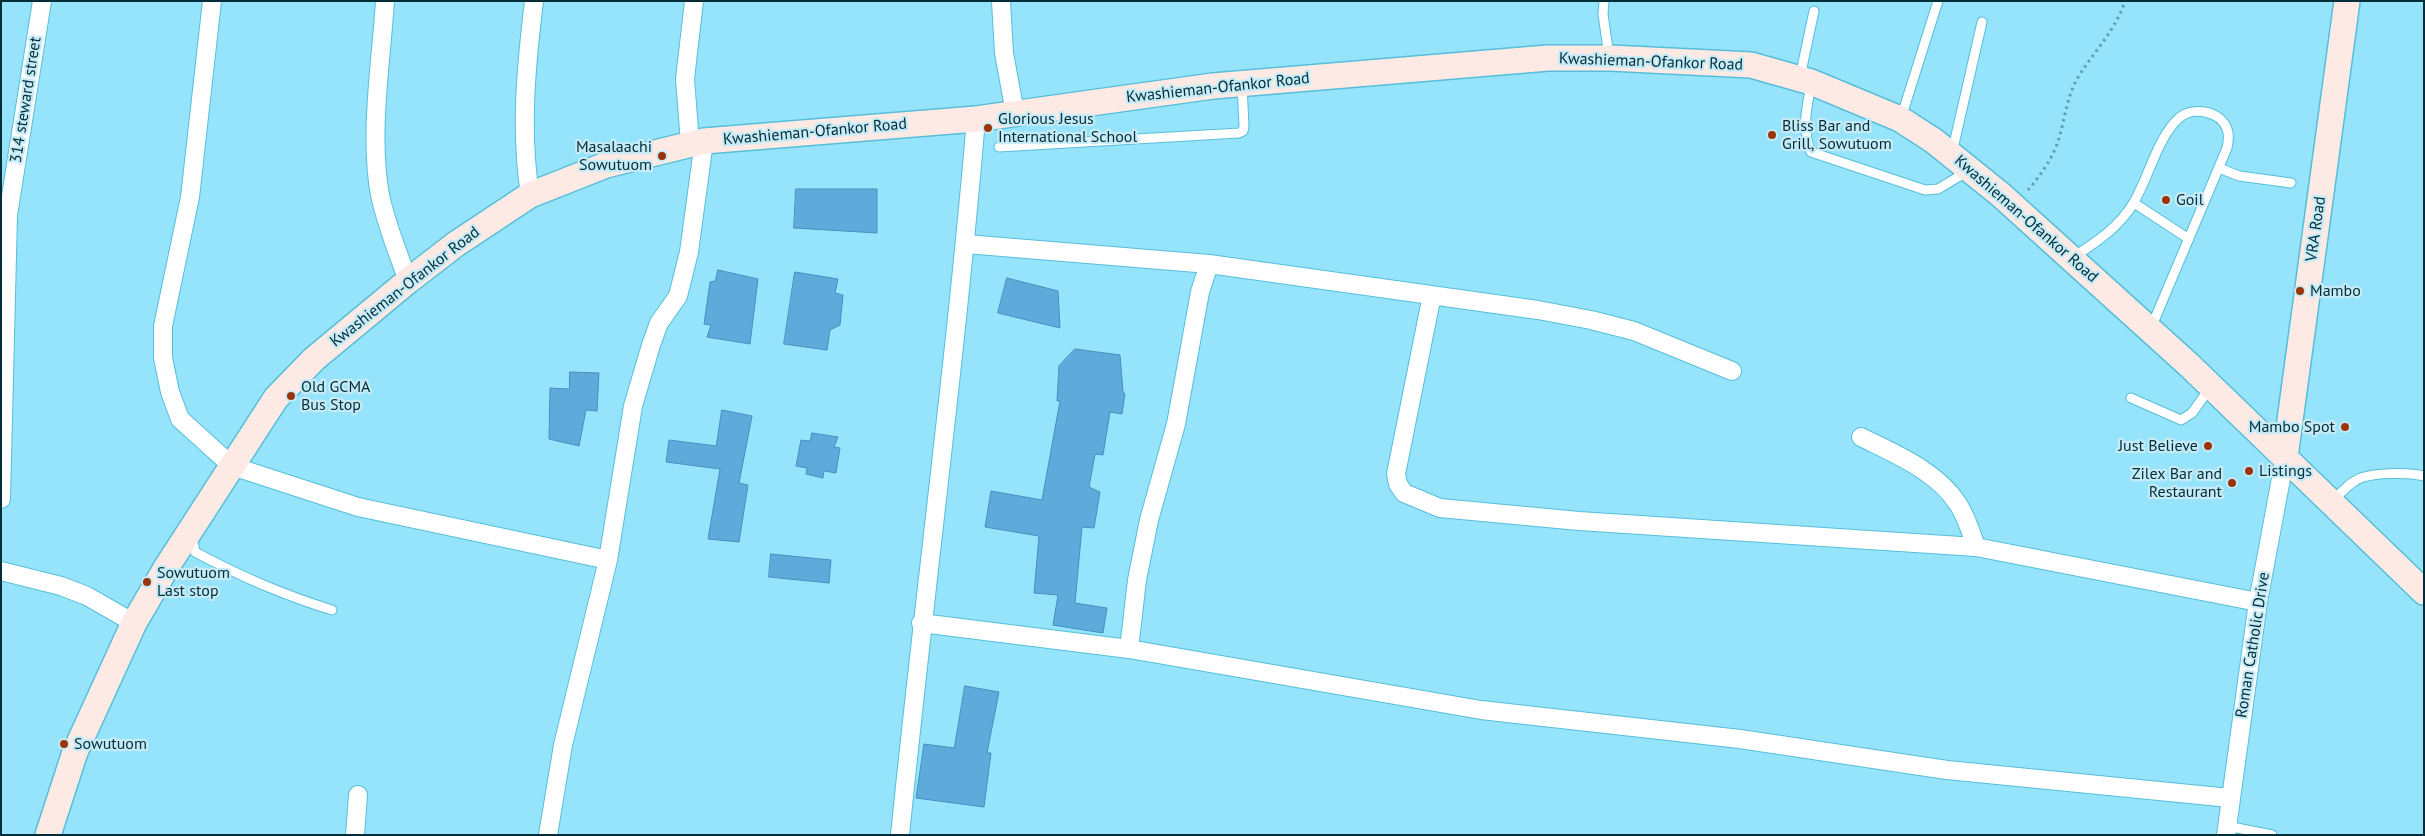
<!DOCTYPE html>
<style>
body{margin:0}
#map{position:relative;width:2425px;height:836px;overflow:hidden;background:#96e4fb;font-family:"PT Sans",sans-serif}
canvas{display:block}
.frame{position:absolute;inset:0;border:2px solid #002d38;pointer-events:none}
</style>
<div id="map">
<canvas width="2425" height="836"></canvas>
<div class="frame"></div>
</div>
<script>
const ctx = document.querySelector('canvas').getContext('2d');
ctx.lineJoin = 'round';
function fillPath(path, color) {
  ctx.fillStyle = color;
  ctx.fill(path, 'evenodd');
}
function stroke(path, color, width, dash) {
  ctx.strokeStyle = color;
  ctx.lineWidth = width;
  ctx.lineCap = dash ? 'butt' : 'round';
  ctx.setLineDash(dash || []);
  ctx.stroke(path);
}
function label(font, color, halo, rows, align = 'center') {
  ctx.font = font + ' "PT Sans",sans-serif';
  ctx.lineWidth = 4.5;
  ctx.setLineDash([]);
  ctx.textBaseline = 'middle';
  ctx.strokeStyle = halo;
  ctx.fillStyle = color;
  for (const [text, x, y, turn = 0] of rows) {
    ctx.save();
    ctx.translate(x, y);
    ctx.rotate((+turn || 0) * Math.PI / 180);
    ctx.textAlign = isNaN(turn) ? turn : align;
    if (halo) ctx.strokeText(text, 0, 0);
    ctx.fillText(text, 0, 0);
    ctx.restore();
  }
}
const building = new Path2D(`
 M796,189H877V233L794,228Z
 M718,270L758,279L750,344L707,337L711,325L704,324L710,282L715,281Z
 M795,272L838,279L835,293L843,295L840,325L830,330L827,350L784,344Z
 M1007,278L1058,291L1060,328L998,313Z
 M1075,349L1120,355L1123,392L1125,394L1122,414L1110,412L1103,455L1095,454L1089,487L1100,492L1094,528L1082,527L1075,603L1107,608L1103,633L1053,625L1058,595L1034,593L1039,536L985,527L991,491L1042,500L1060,401H1057L1059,366Z
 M570,372L599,373L597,411L586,410L579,446L549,439L550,388L569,389Z
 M722,410L752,416L739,483L748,485L739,542L708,539L720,469L666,462L669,440L716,446Z
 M812,433L838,437L834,447L840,448L836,473L824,471L823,478L806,474L807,468L796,466L801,440L810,441Z
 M771,554L831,560L829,583L769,577Z
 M965,686L999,692L987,753H991L984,807L916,798L924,744L954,748Z`);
fillPath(building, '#5eaadb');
stroke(building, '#4490bf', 1);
const lane = new Path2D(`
 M1604,1L1603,14L1609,56
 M1800,77L1814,11
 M1811,84C1807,108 1801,129 1811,152L1925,190L1938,189L1968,171
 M1901,118L1938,1
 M999,147L1239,133L1243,131L1244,126L1242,84
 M1952,153L1982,22
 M2219,168L2239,176L2291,183
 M2134,203L2189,239
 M2072,258C2095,243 2120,227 2134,202C2149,177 2157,138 2179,118C2193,106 2221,111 2227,129C2230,136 2228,141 2227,148L2151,328
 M2131,398L2181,420L2192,413L2210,388
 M2332,502C2339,495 2346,486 2355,481C2367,472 2409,472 2424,476
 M192,538L195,552C242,577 281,594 332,610
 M2227,826L2272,835`);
const street = new Path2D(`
 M212,1L190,197L163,326V358L170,392L180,419L232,466L358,507L608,560
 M385,1C381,62 369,136 380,195C386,224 398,253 408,281
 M1001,1L1004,53L1015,113
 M690,143L685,79L694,1
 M530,195C520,130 526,67 534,1
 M966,244L1209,264L1538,310L1591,320L1634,331L1732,371
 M1432,295L1396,474L1398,484L1404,493L1440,508L1579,521L1976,547L2258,602
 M1861,437C1895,454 1937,471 1958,504C1967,518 1971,532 1976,547
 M1,499L8,215L42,1
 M1,571L61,586L87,596L134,623
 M921,623L1129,649L1481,710L1740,739L1947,770L2230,798
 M1129,649L1137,580L1149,520L1176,424L1200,292L1209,264
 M355,835L358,795
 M548,835L563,745L608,560L633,406L651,345L659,323L678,296L689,252L704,141
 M900,835C924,596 956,358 976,119
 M2226,835L2258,602L2285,457`);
const secondary = new Path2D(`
 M2285,457L2347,1
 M48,835L75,752L134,623L166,568L276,398L314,359L408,281L456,244L530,195L606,165L704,141L976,119L1213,86L1548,58H1610L1751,65L1811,82L1900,119L1934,141L2001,195L2189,365L2424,592`);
stroke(lane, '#56beda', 11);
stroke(street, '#56beda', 20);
stroke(secondary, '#56beda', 28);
stroke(new Path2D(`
 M2028,190C2041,175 2054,156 2059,138C2065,118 2067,97 2077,79C2093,52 2115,32 2125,1`), '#5d9fb1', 3, [2.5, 4]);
stroke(lane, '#fff', 9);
stroke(street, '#fff', 18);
stroke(secondary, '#fdeae4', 25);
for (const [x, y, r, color] of [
 [988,128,5,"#9a340b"],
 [1772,135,5,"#9a340b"],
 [662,156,5,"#9a340b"],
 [2166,200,5,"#9a340b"],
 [2300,291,5,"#9a340b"],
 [291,396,5,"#9a340b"],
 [2345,427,5,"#9a340b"],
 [2208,446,5,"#9a340b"],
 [2249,471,5,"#9a340b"],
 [2232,483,5,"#9a340b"],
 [147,582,5,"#9a340b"],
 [64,744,5,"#9a340b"]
]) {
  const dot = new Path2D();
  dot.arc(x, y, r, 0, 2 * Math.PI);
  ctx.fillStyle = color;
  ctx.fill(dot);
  stroke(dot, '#c6ebf6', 2);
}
label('16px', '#002d38', '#c6ebf6', [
 ["Kwashieman-Ofankor Road",1651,62,2],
 ["Kwashieman-Ofankor Road",1218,88,-6],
 ["314 steward street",26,100,-81],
 ["Kwashieman-Ofankor Road",815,132,-5],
 ["Kwashieman-Ofankor Road",2026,219,41],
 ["VRA Road",2316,229,-82],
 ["Kwashieman-Ofankor Road",405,287,-38],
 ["Roman Catholic Drive",2253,645,-81]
]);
label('16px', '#002d38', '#c6ebf6', [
 ["Glorious Jesus",998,119],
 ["International School",998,137],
 ["Bliss Bar and",1782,126],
 ["Grill, Sowutuom",1782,144],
 ["Masalaachi",652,147,"right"],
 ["Sowutuom",652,165,"right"],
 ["Goil",2176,200],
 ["Mambo",2310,291],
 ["Old GCMA",301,387],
 ["Bus Stop",301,405],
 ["Mambo Spot",2335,427,"right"],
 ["Just Believe",2198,446,"right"],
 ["Listings",2259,471],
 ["Zilex Bar and",2222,474,"right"],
 ["Restaurant",2222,492,"right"],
 ["Sowutuom",157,573],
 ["Last stop",157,591],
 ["Sowutuom",74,744]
], 'left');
</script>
